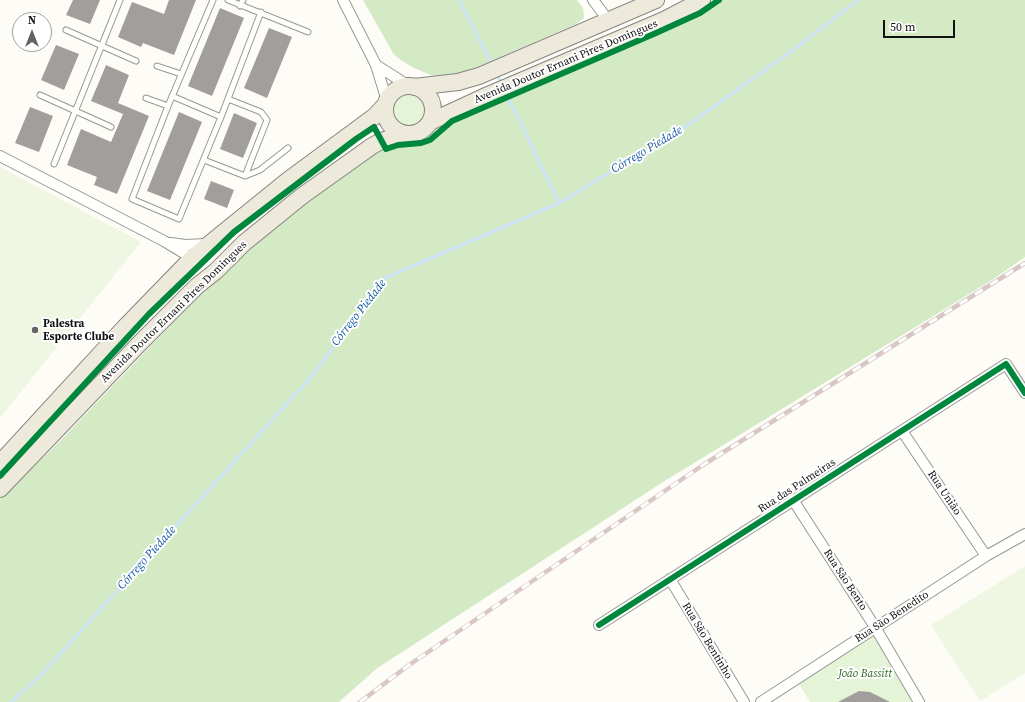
<!DOCTYPE html>
<meta charset="utf-8">
<style>
body{margin:0}
#map{position:relative;width:1025px;height:702px;overflow:hidden;background:#fdfcf7;font-family:"Source Serif 4",serif}
canvas{display:block}
.north{position:absolute;left:12px;top:12px;width:40px;height:40px;box-sizing:border-box;background:#fff;border:1px solid #a0a0a0;border-radius:50%;rotate:0deg;font-size:11px;font-weight:700;line-height:16px;text-align:center;color:#111}
.north::after{content:'';display:block;margin:auto;width:14px;height:18px;background:#646362;clip-path:polygon(50% 0,100% 100%,50% 72%,0 100%)}
.scale{position:absolute;left:883px;top:20px;width:72px;height:18px;box-sizing:border-box;border:2px solid #111;border-top:0;padding-left:5px;font-size:12px;line-height:14px;white-space:nowrap;color:#111;-webkit-text-stroke:3px #fff;paint-order:stroke}
</style>
<div id="map">
<canvas width="1025" height="702"></canvas>
<div class="north">N</div>
<div class="scale">50 m</div>
</div>
<script>
const ctx = document.querySelector('canvas').getContext('2d');
ctx.lineJoin = 'round';
function fillPath(path, color) {
  ctx.fillStyle = color;
  ctx.fill(path, 'evenodd');
}
function stroke(path, color, width, dash) {
  ctx.strokeStyle = color;
  ctx.lineWidth = width;
  ctx.lineCap = dash ? 'butt' : 'round';
  ctx.setLineDash(dash || []);
  ctx.stroke(path);
}
function label(font, color, halo, rows, align = 'center') {
  ctx.font = font + ' "Source Serif 4",serif';
  ctx.lineWidth = 4;
  ctx.setLineDash([]);
  ctx.textBaseline = 'middle';
  ctx.strokeStyle = halo;
  ctx.fillStyle = color;
  for (const [text, x, y, turn = 0] of rows) {
    ctx.save();
    ctx.translate(x, y);
    ctx.rotate((+turn || 0) * Math.PI / 180);
    ctx.textAlign = isNaN(turn) ? turn : align;
    if (halo) ctx.strokeText(text, 0, 0);
    ctx.fillText(text, 0, 0);
    ctx.restore();
  }
}
fillPath(new Path2D(`
 M388 110a21 21 0 1 1 42 0a21 21 0 1 1-42 0Z
 M874,633L915,702H810L799,684Z`), '#e5f3d7');
fillPath(new Path2D(`
 M363,0H577L583,8L584,18L576,24L459,75C454,75 448,77 443,77C430,77 401,63 393,53Z
 M714,0H1025V257L992,280L663,482L376,669L339,702H0V499L59,442L212,282L302,205L383,148L429,134L477,105L676,23Z`), '#d4eac5');
fillPath(new Path2D(`
 M0,167L141,242L0,418Z
 M1025,566V673L980,701L931,625Z`), '#eff6e1');
stroke(new Path2D(`
 M459,0L492,64
 M496,73L502,84
 M506,93L559,203
 M11,702L40,676L311,377L385,278L559,203L675,134L789,53L858,0`), '#cde4f7', 3);
fillPath(new Path2D(`
 M73,0H100L90,24L66,15Z
 M169,0H196L174,55L143,43L141,47L118,37L132,2L164,14Z
 M220,8L244,18L212,96L188,86Z
 M269,28L292,37L267,98L244,88Z
 M56,45L79,54L64,90L41,80Z
 M106,65L129,75L118,103L149,116L117,194L94,185L97,177L67,165L81,129L111,142L123,114L91,101Z
 M30,107L53,116L39,152L15,143Z
 M179,112L202,122L170,200L147,191Z
 M234,113L257,123L243,158L220,149Z
 M211,181L234,190L227,208L204,199Z
 M859,691L870,692L890,702H838Z`), '#a19f9c');
const service = new Path2D(`
 M213,0L168,106L132,199L179,219L221,117L261,12
 M228,0L308,32
 M240,6L243,0
 M66,30L136,61
 M157,66L181,74
 M40,95L111,127
 M172,96L221,117
 M146,98L168,106
 M228,99L261,112L267,120L245,176
 M204,160L245,176L260,170L288,148
 M54,164L120,0`);
const minor = new Path2D(`
 M343,0L376,65L387,101
 M593,0L608,20
 M376,65L409,86
 M0,156L164,241L192,258
 M171,243L185,245L207,244
 M902,431L986,556
 M793,500L875,627L919,702
 M670,579L744,702
 M599,625L1006,364L1025,393
 M761,702L986,556L1025,534`);
const primary = new Path2D(`
 M385 110a24 24 0 1 1 48 0a24 24 0 1 1-48 0Z
 M414,87L458,82L479,76L656,0
 M430,122L488,95L666,19L702,0
 M0,463L125,327L192,258L287,181L375,116L385,105
 M0,489L138,345L197,286L216,271L244,243L302,196L372,146L381,141L407,134`);
stroke(service, '#979795', 7);
stroke(minor, '#979795', 12);
stroke(primary, '#858482', 18);
stroke(service, '#fffffe', 5);
stroke(minor, '#fffffe', 10);
stroke(primary, '#edeadb', 16);
const rail = new Path2D(`
 M360,702L409,665L703,465L1025,263`);
stroke(rail, '#d9c7c6', 4.5);
stroke(rail, '#fff', 3, [9]);
stroke(new Path2D(`
 M0,476L149,314L234,232L356,139L374,127L386,149L398,145L421,143L430,140L452,121L656,33L700,13L719,0
 M599,625L1006,364L1025,393`), '#00873e', 6);
for (const [x, y, r, color] of [
 [35,330,4,"#646362"]
]) {
  const dot = new Path2D();
  dot.arc(x, y, r, 0, 2 * Math.PI);
  ctx.fillStyle = color;
  ctx.fill(dot);
  stroke(dot, '#fff', 1.5);
}
label('11px', '#111', '#fff', [
 ["Avenida Doutor Ernani Pires Domingues",566,62,-23],
 ["Avenida Doutor Ernani Pires Domingues",174,312,-44],
 ["Rua das Palmeiras",797,486,-33],
 ["Rua União",944,493,56],
 ["Rua São Bento",845,580,57],
 ["Rua São Benedito",892,617,-33],
 ["Rua São Bentinho",707,641,59]
]);
label('bold 11px', '#111', '#fff', [
 ["Palestra",43,324],
 ["Esporte Clube",43,337]
], 'left');
label('italic 11px', '#286a1f', '#fff', [
 ["João Bassitt",865,674]
]);
label('italic 12px', '#175ba5', '#fff', [
 ["Córrego Piedade",647,150,-31],
 ["Córrego Piedade",359,313,-52],
 ["Córrego Piedade",147,558,-48]
]);
</script>
